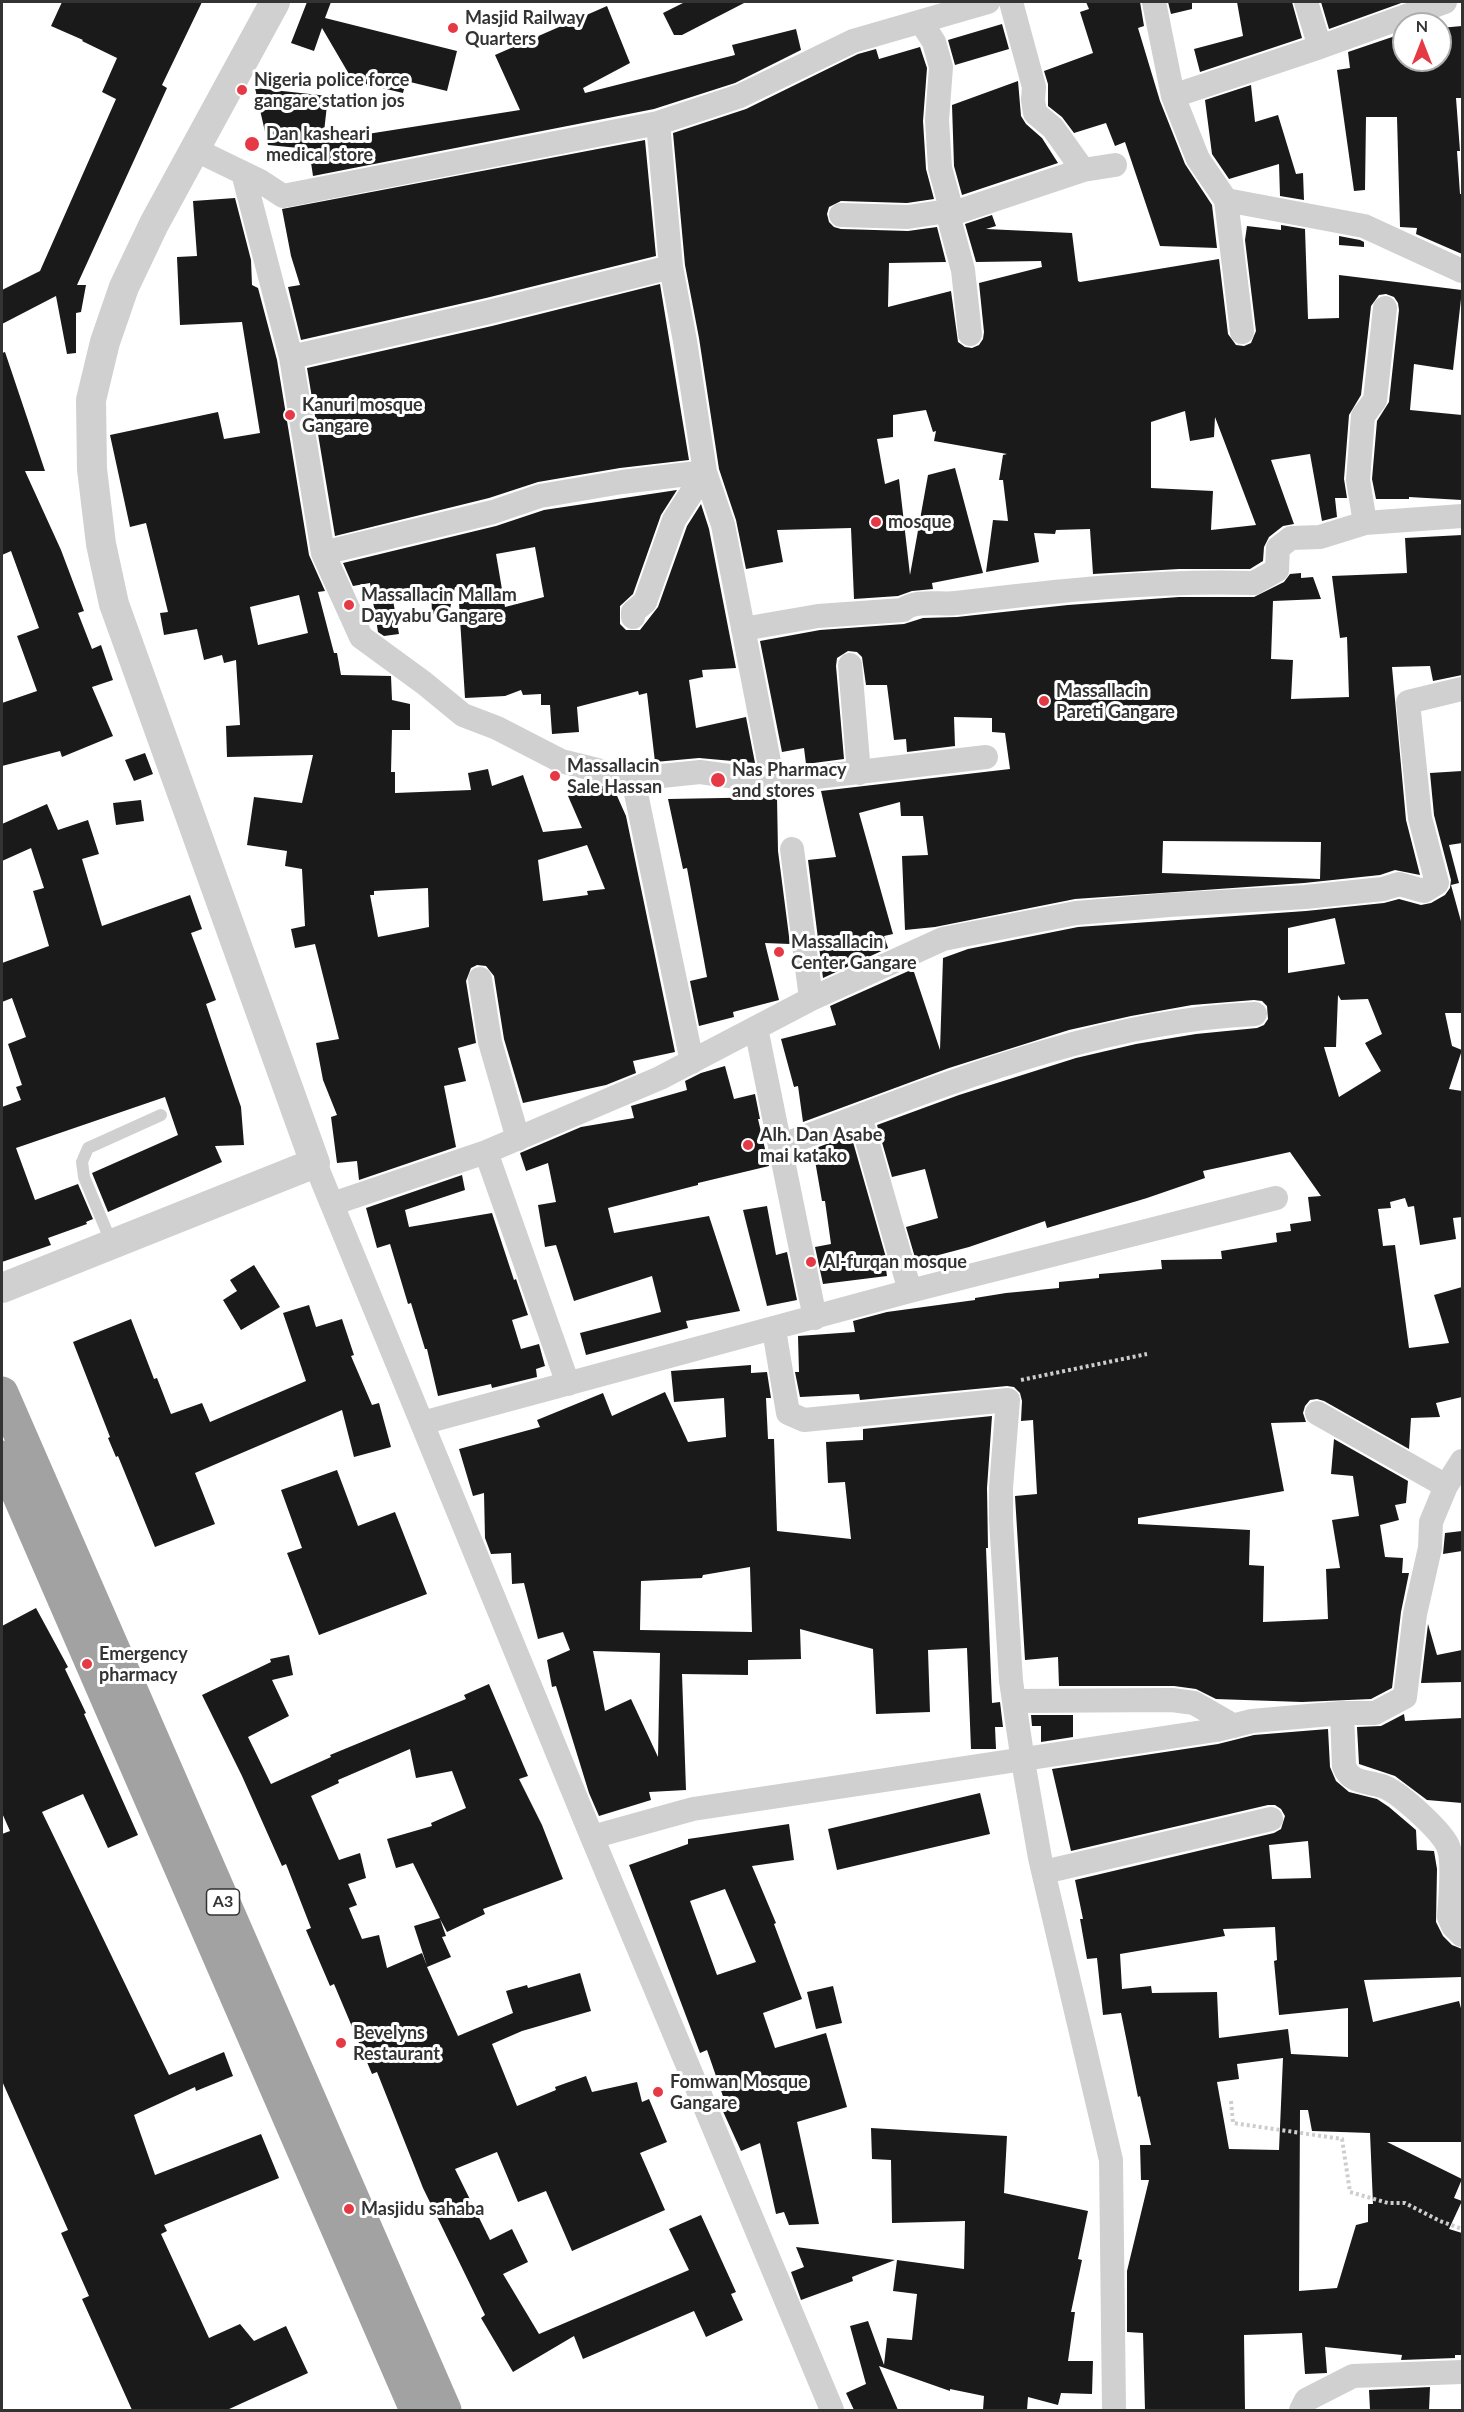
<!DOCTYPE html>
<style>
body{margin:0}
#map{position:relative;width:1464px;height:2412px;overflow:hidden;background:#fff;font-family:Lato,sans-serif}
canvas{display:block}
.frame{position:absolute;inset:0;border:3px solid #333;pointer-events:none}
.north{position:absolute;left:1392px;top:12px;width:60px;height:60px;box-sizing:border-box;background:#fff;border:2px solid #adadad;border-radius:50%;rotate:0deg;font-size:16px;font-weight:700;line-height:24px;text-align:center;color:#333}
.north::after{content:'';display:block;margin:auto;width:21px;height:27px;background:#e63946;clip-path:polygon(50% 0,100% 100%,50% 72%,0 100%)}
</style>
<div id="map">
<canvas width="1464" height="2412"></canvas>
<div class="frame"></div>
<div class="north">N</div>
</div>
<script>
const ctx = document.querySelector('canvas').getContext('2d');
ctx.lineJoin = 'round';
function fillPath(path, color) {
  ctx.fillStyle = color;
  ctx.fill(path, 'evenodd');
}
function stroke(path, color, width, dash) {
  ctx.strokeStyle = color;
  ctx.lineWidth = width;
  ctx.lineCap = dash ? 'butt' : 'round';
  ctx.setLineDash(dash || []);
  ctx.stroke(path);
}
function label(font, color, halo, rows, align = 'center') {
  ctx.font = font + ' Lato,sans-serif';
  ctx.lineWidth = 6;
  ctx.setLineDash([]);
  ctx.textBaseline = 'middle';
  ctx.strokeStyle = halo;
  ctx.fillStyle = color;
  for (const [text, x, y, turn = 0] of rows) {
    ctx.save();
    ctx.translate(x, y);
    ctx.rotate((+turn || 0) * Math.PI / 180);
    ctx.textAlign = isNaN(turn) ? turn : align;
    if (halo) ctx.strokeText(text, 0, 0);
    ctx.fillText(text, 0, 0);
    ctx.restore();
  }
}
fillPath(new Path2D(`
 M62,2H202L162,85L167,88L77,285H86L81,312L76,313V353L67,354L56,296L2,324V290L40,271L116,99L102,92L117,58L82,41L83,40L51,26Z
 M307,2H331L325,18L457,51L447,91L406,81L403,93L353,81L322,28L314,51L291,43Z
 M685,2H746L682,35H674L663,13Z
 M1086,2H1140L1144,26L1138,28L1160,101L1185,164L1212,205L1217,248L1160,246L1125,142L1115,146L1106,123L1074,133L1062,117L1048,106V84L1044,71L1093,53L1080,12L1089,9Z
 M1168,2H1192V9L1171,14Z
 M1237,2H1292L1302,38L1200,72L1194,49L1243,36Z
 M1321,2H1404L1329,29Z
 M607,6L630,63L583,88L585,93L735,55L732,45L796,29L801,50L735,83L654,109L313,176L309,149L268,145L255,88L328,96L323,141L520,110L495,55Z
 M1002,24L1009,49L955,65L948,40Z
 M1462,26V98H1456L1460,151H1457L1460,194H1462V254L1416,234L1417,228L1400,227L1397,117H1366L1365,190L1354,191L1337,70L1350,68L1348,52L1404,33V60H1440V28Z
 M920,47L927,68L923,121L926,169L934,199L907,203L841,201L829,207L827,214L829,222L834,227L841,229L908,231L937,227L946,262L889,263L888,307L951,291L958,342L965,347L972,348L979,345L983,339L984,332L979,283L1042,267L1041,261L976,262L965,224L992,215L996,226L986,229L1072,233L1078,281L1080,282L1219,259L1228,334L1236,345L1244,346L1251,343L1256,331L1245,240L1247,226L1281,230V225L1305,229L1308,319L1339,318V275L1462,290L1453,370L1414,364L1410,410L1462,415V500L1409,497V499H1376L1372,479L1377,421L1389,402L1399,310L1398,303L1394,297L1386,294L1379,295L1371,306L1361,395L1349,415L1344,479L1347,498H1335L1337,517L1322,521L1310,454L1271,460L1294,524L1283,526L1269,537L1264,547L1263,561L1250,569H1179L1093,574L1090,529L1056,530L1055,534L1034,533L1039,562L986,572L993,520L1008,521L1003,480H999L1003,455L1007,454L934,441L936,431L933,432L926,410L893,415V437L877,439L885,484L899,479L910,575L928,475L955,468L983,573L932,583L933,589L912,591L898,596L854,599L851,528L777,530L783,562L746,569L736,520L719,469L699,338L685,265L673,133L746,109L858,54L876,49L879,59ZM1185,411L1190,441L1214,437L1215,417L1256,525L1211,530L1213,491L1151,488V422Z
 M1018,81L1021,116L1026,124L1042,138L1058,163L962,195L954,166L952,105Z
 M1251,85L1255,122L1278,115L1296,174L1303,173L1304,200L1280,196L1279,164L1229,179L1212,154L1205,100Z
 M645,140L656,256L486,298L301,340L288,287L300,285L291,256L282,209Z
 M235,198L251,260L252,285L258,288L277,360L309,555L325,591L318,592L334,653H337L341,675L391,676L392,700L410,704V730H392L391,772H395V793L471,790L468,773L488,769L492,786L523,775L543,832L582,828L568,796L595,784L614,789L626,816L675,1052L633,1061L636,1073L606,1085L523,1103L504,1039L494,976L486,966L477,965L471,968L466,981L476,1043L458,1048L466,1081L444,1086L456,1147L359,1180L357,1161L337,1163L331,1117L337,1115L323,1080L316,1043L339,1039L315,944L295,948L291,929L305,926L302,869L285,866L287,851L247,845L254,797L302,803L313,755L227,757L226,726L240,725L236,660L224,663L222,655L204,660L197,629L164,635L160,613L168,612L146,523L130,527L110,435L218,412L224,439L260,433L242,322L180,325L177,257L197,256L193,201ZM299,595L308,633L258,645L250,607ZM587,845L605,889L587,891L588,895L543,901L538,860ZM428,888L429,927L378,937L370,895H374V891Z
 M1339,236L1360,240L1364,242V247L1339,245Z
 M660,284L689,460L620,468L538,482L489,498L335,536L307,368L492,326Z
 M5,352L45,471H25L61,550L84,611L78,613L92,649L101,645L113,680L92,687L113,736L62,757L60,751L2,766V703L37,691L17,636L39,628L11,551L2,555V353Z
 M677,490L661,515L633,594L620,606V624L626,630H640L658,607L687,526L701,504L709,529L736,668L702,670L703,677L689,680L696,728L746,717L755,763L699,758L655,762L647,693L639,695L638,691L577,707L579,732L552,734L550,705H541V694L523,695L521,690L505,696L465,698L458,587H455L449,613L432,614L431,588L391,589L399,634L384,636L378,632L370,583L353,586L343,563L496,526L544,510ZM535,547L544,597L505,607L496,554Z
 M1462,535V675L1433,681L1430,666L1392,667L1406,820L1420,875L1395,870L1380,875L1304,883L1075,899L935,927L905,930L902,856L928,855L923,816H901L900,802L859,813L893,934L884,936L888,948L823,978L808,860L836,857L821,791L1010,769L1005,733L992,732V718L954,717L955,746L907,752L906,739L894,740L887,685H866L862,657L857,652L848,651L837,658L836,666L844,759L806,764L804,748L782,752L760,641L820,630L904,624L923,618L957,617L1068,605L1179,597H1254L1284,582L1290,574L1301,573V578L1313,577L1321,599L1273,601L1271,659L1293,660L1291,699L1349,697L1347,637L1340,638L1332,576L1407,573L1405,538ZM1163,841L1321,842L1320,879L1162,873Z
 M145,753L153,774L134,781L125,760Z
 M1462,771V843L1449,845L1459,883L1451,885L1462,925V1013H1445L1452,1046L1462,1050L1449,1089L1462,1091V1217L1453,1218L1456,1239L1420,1245L1414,1206L1408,1207L1405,1198L1390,1202L1391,1208L1378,1209L1383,1246L1395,1245L1409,1348L1449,1343L1434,1295L1462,1287V1397L1436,1403L1440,1417L1411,1418L1409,1449L1324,1401L1317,1399L1310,1400L1305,1406L1303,1413L1306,1422L1271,1423L1284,1491L1138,1518V1524L1250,1530L1249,1565L1264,1566L1263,1622L1328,1619L1326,1569L1340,1568L1332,1520L1359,1516L1353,1476L1331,1474L1334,1439L1408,1481L1406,1503L1395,1505L1399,1520L1380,1525L1385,1557L1403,1558L1402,1573H1409L1401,1612L1392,1688L1371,1699L1302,1702L1216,1699L1196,1689L1174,1686H1059L1058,1657L1025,1660L1015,1496L1037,1494L1033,1420L1021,1421L1022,1401L1020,1393L1014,1387L1007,1386L860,1400L859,1394L800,1397L795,1372H799L798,1336L855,1332L853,1321L887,1312L975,1300V1298L1006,1293L1059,1288V1282L1099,1278V1274L1162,1269L1161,1260L1222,1259L1221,1251L1277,1242L1276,1233L1291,1231L1290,1224L1311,1221L1308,1197L1321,1196L1290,1152L1203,1171L1205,1178L1147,1198L1047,1228L1045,1221L969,1247L916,1261L906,1227L938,1218L925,1169L892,1177L877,1125L959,1095L1076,1058L1136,1044L1196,1034L1257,1028L1264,1025L1268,1019L1267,1006L1262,1001L1254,1000L1192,1005L1131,1016L1069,1030L949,1068L803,1122L798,1086L794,1087L781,1039L836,1025L830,1006L913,969L940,1050L943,958L968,949L1078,927L1306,911L1384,903L1399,899L1421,905L1431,903L1445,895L1450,888L1451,880L1434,815L1430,773ZM1335,918L1345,964L1288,973V928ZM1338,995L1341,1000L1368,999L1382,1034L1365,1043L1381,1071L1339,1097L1324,1047H1336Z
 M777,797L778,851L790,944L765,943L779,1000L733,1012L734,1017L699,1026L690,981L707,977L687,868L683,869L668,799Z
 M141,800L144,821L116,825L113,803Z
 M47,804L58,830L88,820L99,854L82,859L102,926L190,895L202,929L191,933L216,1000L206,1004L241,1107L244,1145L215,1146L222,1162L108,1212L92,1173L178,1135L165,1097L16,1148L35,1200L78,1184L93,1219L86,1222L87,1224L48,1238L51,1245L2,1262V1107L21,1100L16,1087L22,1085L8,1044L26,1037L12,998L2,1002V963L49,946L33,891L44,888L31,848L2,861V824Z
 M725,1066L734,1099L755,1094L760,1119H758L769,1166L698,1183V1185L608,1208L614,1233L709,1216L740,1311L686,1321L688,1328L586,1355L580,1333L661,1312L652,1276L574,1301L556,1245L545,1247L538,1205L556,1202L548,1163L526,1171L520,1153L581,1127L634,1118L631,1106L687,1090L685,1081L701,1073Z
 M851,1135L889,1268L886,1269L887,1276L823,1284L815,1247L831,1244L825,1201H822L813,1149Z
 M462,1175L465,1190L405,1210L409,1227L492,1213L514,1280L516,1279L528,1315L512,1320L521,1349L539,1344L545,1366L536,1369L537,1377L492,1388L491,1384L438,1396L427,1349H425L411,1303L408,1304L390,1244L377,1248L366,1208Z
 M767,1206L776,1255L787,1252L797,1300L767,1306L743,1210Z
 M254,1265L280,1307L241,1330L223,1300L237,1291L230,1280Z
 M309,1305L316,1327L342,1319L354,1355L351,1356L372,1405L379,1403L391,1447L354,1457L342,1410L195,1473L215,1524L155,1547L118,1456L116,1457L108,1438L110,1437L73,1342L131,1319L154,1379L157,1378L171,1414L202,1403L210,1422L306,1381L283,1313Z
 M751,1365V1373L767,1372L771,1398H766L768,1439H774L777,1531L851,1539L845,1482L828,1483L826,1442L863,1440V1429L992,1416L987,1488L988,1548H986L992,1703L1000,1702L1003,1727H995L996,1749H971L967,1648L928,1650L930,1712L876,1714L873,1649L800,1629L801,1659L748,1660V1675L682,1674L686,1790L649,1792L651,1800L599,1816L589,1793L556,1686L552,1687L547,1660L570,1650L563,1632L538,1639L524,1583L512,1584L511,1553L491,1554L485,1538L484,1493L473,1496L459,1449L540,1427L537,1420L603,1393L612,1416L665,1392L688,1442L726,1437L724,1398L674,1402L671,1371ZM750,1567L752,1632L640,1630L641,1581L702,1578L703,1575ZM593,1651L660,1653L658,1757L631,1699L605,1711Z
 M337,1470L358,1526L395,1512L427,1594L319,1635L287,1553L302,1548L281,1490Z
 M1462,1531V1551L1443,1554L1445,1533Z
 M36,1608L68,1667L65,1669L86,1713L84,1714L138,1835L108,1848L83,1794L42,1812L169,2075L224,2052L233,2076L196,2091L195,2087L134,2115L155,2175L261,2134L279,2178L164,2225L167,2231L161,2234L209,2338L240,2324L254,2341L286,2326L308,2373L227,2410H132L82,2299L89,2296L61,2233L68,2230L2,2081V1834L10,1831L2,1813V1626Z
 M1428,1624L1437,1655L1462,1650V1682L1421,1683Z
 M289,1655L293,1675L272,1680L289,1716L248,1737L271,1784L331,1757L330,1755L466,1699L464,1695L489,1684L528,1776L519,1779L542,1825L563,1879L483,1909L485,1914L447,1932L440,1919L446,1936L442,1937L451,1957L427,1967L458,2036L513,2013L506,1991L527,1985L528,1988L580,1973L591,2011L522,2031L492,2044L517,2106L556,2090L555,2087L586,2076L592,2092L637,2082L642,2102L649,2099L667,2142L640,2153L665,2210L572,2251L546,2191L518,2202L497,2152L455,2169L490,2240L512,2229L528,2262L503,2274L539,2334L689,2270L669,2229L701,2215L736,2292L731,2294L743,2320L706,2337L694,2311L583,2359L574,2336L513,2372L481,2318L485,2315L423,2188L377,2072L372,2074L334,1984L330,1986L306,1930L311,1928L286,1864L282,1866L242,1776L202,1695L271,1662L270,1659ZM410,1749L416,1778L452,1771L466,1808L431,1823L432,1826L387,1839L396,1868L413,1863L440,1918L414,1926L427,1966L422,1953L387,1968L379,1935L362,1939L349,1908L357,1905L348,1884L366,1878L360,1853L339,1860L311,1796L339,1783L338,1780Z
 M1404,1714L1405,1721L1462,1718V1803L1427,1800L1395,1776L1359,1764L1357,1727L1381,1726Z
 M1031,1715H1073V1737L1041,1742V1726H1032Z
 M1328,1729L1330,1767L1336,1781L1349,1792L1377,1799L1389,1807L1416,1830L1417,1850L1434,1851L1437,1869L1436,1922L1443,1936L1452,1945L1462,1949V1977L1364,1980L1373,2022L1459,2001L1462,2012V2142H1387L1462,2179L1454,2198L1462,2201L1449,2229L1462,2233V2355H1455V2358L1401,2360L1402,2355L1325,2347L1327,2373L1305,2374L1302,2333L1244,2335L1245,2410H1145L1143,2333L1127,2332V2271L1149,2180H1141L1140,2145H1151L1140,2096L1138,2097L1121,2013L1103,2015L1097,1958L1087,1959L1080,1919H1083L1075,1880L1274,1833L1281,1829L1285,1816L1281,1809L1275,1805H1268L1071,1851L1052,1769L1218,1744L1254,1735ZM1308,1841L1311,1878L1272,1879L1269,1845ZM1275,1927L1277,1960L1274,1961L1279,2015L1348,2008V2057L1291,2054L1288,2029L1219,2038L1217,1992L1152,1993L1151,1986L1122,1989L1120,1954L1225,1936L1223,1929ZM1283,2058L1279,2150L1229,2149L1217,2082L1239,2079L1237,2064ZM1300,2110H1308L1312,2131L1370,2133L1373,2204H1368V2222L1356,2225L1337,2288L1299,2291Z
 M980,1793L990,1834L837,1870L828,1829Z
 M789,1824L794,1860L752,1866L776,1923L774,1924L802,1999L763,2013L775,2048L826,2033L847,2107L797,2122L819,2224L789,2225L784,2212L776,2214L760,2143L741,2151L721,2107L726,2105L707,2050L700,2053L629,1865L688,1844V1839ZM725,1889L756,1962L717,1975L690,1901Z
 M833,1986L842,2023L816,2029L807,1992Z
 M871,2128L1007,2136L1004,2193L1088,2211L1078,2259L1082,2260L1071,2312H1075L1068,2361H1093L1092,2394L1061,2393L1058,2405L1028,2397L1027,2410H983L984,2396L950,2389V2391L879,2366L898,2410H854L846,2393L866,2384L850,2326L868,2321L884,2365L887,2338L912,2340L917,2294L893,2291L897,2260L964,2269L965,2221L892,2223L891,2160L872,2159Z
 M796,2247L895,2260L852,2277L853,2281L801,2300L791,2272L804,2267Z
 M1430,2387L1429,2410H1370L1369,2390Z`), '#1a1a1a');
stroke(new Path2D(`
 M1021,1380L1147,1354
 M1231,2101L1233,2123L1342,2139L1350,2192L1388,2203H1405L1440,2221L1462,2229`), '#cdcdcd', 4, [3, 3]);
stroke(new Path2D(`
 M112,1244L84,1177L82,1162L88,1148L161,1115`), '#d0d0d0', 12);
stroke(new Path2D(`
 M1011,2L1034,87L1033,100L1035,113L1053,128L1083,170
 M1154,2L1173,96L1198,159L1226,200L1242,332
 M1306,2L1320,47
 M921,22L934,42L941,67L937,120L940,168L952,212
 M1173,96L1320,47L1445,2
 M194,149L260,181L283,196L658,123L740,96L853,41L988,2
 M243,173L291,357L323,553L361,637L424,683L463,715L497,728L561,761L633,779L700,772L773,782L986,757
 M1226,200L1364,226L1462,271
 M947,211L963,270L970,334
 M841,215L908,217L947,211L957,212L1083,170L1115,165
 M291,357L489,312L671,267
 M1365,523L1358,480L1363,416L1375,400L1385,308
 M323,553L493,512L540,496L622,482L705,472L723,525L773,782
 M633,617V612L645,602L674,520L705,472L685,341L671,267L658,123
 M743,629L818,616L903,610C916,599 940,605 956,603C1054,591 1154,580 1254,583L1277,570L1278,548L1291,538L1320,537L1365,523L1462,516
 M850,665L859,773
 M633,779L692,1062
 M792,849L811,999
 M480,979L490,1042L518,1139
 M756,1028L815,1318
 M860,1116L910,1291
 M780,1146C932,1090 1091,1021 1255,1014
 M486,1152L568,1384
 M315,1163L592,1837L832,2410
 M332,1204L486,1152L660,1078L811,999L943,939L1076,913L1169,905L1305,897L1383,889L1399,884L1424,891L1437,883L1420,818L1408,702L1462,689
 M774,1330L788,1413L804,1420L1008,1400L1001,1488V1520L1011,1681L1023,1761L1040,1858L1111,2160L1114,2410
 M1317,1413L1446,1486
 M422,1423L910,1291L1276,1198
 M1015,1701L1172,1700L1194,1703L1234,1726
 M1342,1713L1344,1766C1350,1783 1366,1781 1382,1786C1398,1791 1438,1828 1447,1844C1455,1858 1450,1900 1449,1917L1453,1926L1462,1935
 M592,1837L693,1809L1216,1730L1252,1721L1342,1713H1375L1405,1697L1415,1614L1430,1548L1431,1522L1446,1486L1462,1461
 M1044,1872L1271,1819
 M1301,2410L1306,2400L1353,2376L1462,2372`), '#d0d0d0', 24);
stroke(new Path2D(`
 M2,1288L315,1163L114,604L101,544L92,469L91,400L105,342L124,287L154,224L275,2`), '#d0d0d0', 30);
stroke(new Path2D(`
 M2,1393L445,2410
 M2,1457L416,2410`), '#a2a2a2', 33);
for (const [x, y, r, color] of [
 [453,28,6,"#e63946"],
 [242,90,6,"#e63946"],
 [252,144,8,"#e63946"],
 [290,415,6,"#e63946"],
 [876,522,6,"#e63946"],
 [349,605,6,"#e63946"],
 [1044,701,6,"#e63946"],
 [555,776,6,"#e63946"],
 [718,780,8,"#e63946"],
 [779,952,6,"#e63946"],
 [748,1145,6,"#e63946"],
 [811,1262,6,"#e63946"],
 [87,1664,6,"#e63946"],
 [341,2043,6,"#e63946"],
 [658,2092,6,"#e63946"],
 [349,2209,6,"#e63946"]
]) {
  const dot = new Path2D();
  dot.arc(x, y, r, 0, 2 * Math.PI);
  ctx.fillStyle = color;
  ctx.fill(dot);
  stroke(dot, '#fff', 2);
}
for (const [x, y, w] of [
 [223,1902,33]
]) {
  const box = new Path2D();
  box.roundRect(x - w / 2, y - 13, w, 26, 4.5);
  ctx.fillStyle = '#fff';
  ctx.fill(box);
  stroke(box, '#333', 1.5);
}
label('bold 16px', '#333', null, [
 ["A3",223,1902]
]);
label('bold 18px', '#333', '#fff', [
 ["Masjid Railway",465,18],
 ["Quarters",465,39],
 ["Nigeria police force",254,80],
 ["gangare station jos",254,101],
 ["Dan kasheari",266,134],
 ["medical store",266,155],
 ["Kanuri mosque",302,405],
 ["Gangare",302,426],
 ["mosque",888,522],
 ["Massallacin Mallam",361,595],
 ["Dayyabu Gangare",361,616],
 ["Massallacin",1056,691],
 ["Pareti Gangare",1056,712],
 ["Massallacin",567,766],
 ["Sale Hassan",567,787],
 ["Nas Pharmacy",732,770],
 ["and stores",732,791],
 ["Massallacin",791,942],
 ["Center Gangare",791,963],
 ["Alh. Dan Asabe",760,1135],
 ["mai katako",760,1156],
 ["Al-furqan mosque",823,1262],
 ["Emergency",99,1654],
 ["pharmacy",99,1675],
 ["Bevelyns",353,2033],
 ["Restaurant",353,2054],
 ["Fomwan Mosque",670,2082],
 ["Gangare",670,2103],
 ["Masjidu sahaba",361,2209]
], 'left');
</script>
